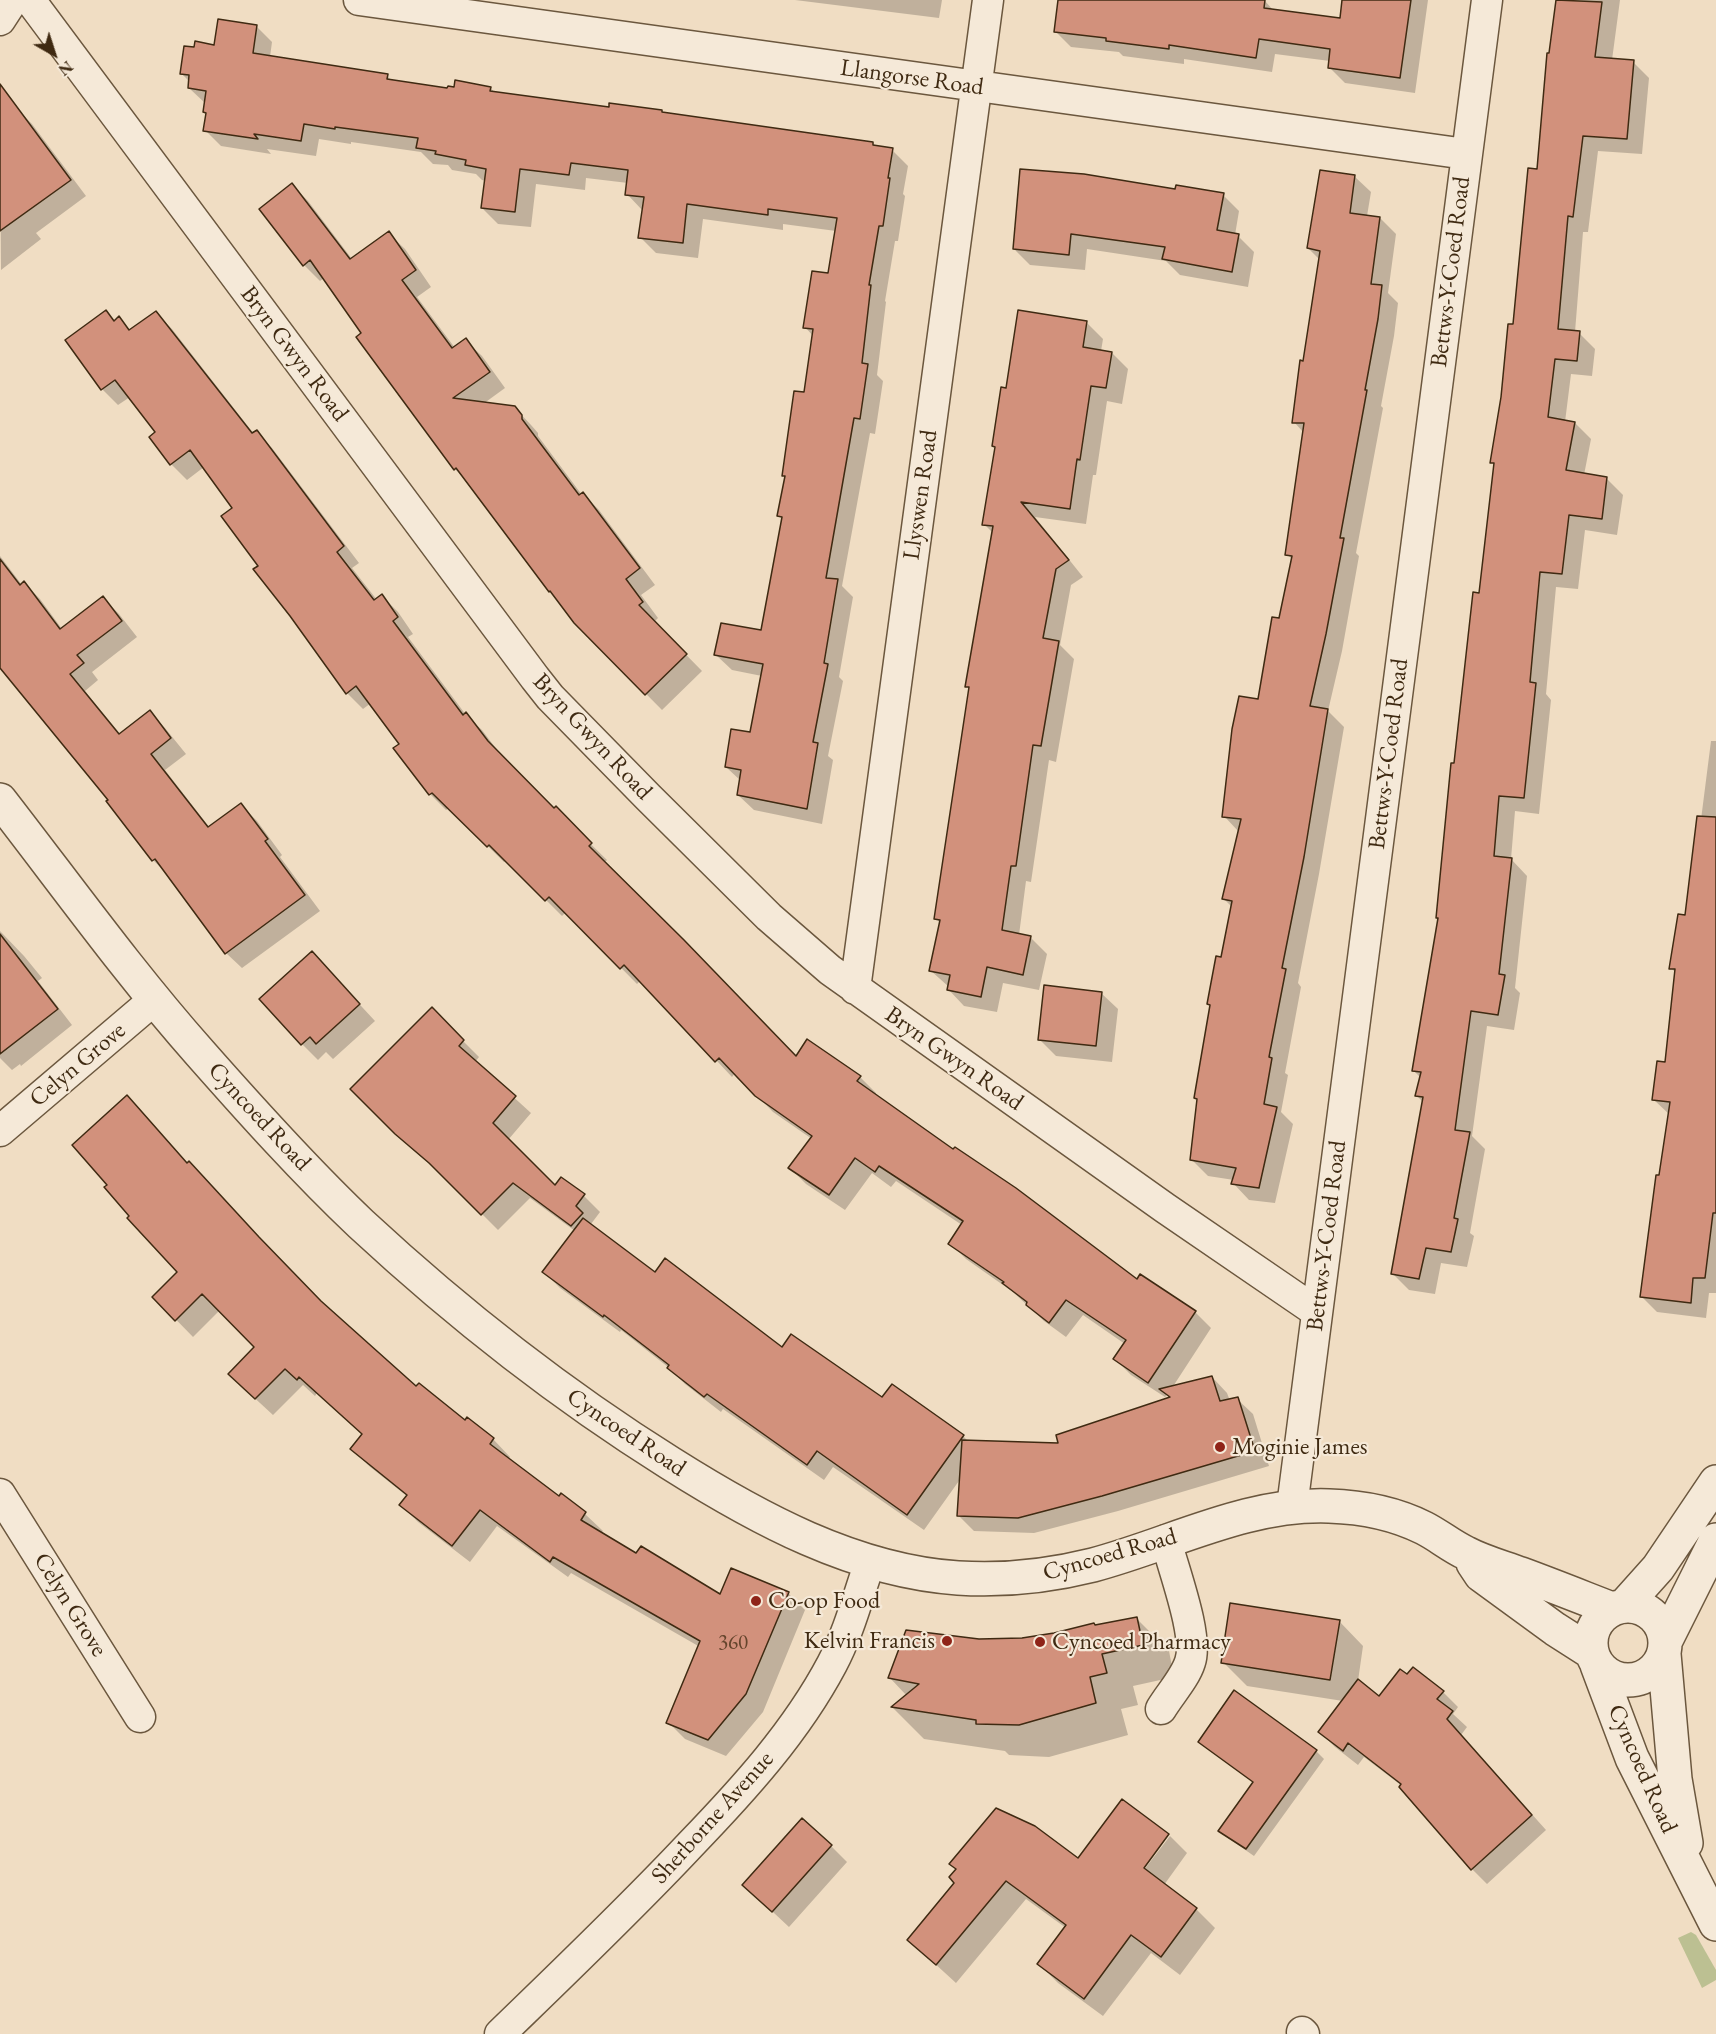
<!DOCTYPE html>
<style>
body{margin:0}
#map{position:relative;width:1716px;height:2034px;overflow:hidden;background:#f0ddc3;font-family:"EB Garamond",serif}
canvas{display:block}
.north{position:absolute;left:24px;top:24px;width:60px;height:60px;-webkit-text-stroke:4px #f5e9d8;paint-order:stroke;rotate:141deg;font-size:16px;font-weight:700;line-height:24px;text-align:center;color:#3f2a12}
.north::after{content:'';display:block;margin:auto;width:21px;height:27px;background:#3f2a12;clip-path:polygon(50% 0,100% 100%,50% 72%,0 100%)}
</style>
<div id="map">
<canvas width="1716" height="2034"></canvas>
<div class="north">N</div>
</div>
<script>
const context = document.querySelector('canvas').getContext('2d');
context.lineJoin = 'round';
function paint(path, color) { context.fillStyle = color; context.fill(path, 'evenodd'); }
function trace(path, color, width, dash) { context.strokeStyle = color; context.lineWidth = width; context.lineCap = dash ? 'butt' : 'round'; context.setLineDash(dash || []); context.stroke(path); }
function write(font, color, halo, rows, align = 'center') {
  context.font = font + ' "EB Garamond",serif'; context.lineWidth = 4.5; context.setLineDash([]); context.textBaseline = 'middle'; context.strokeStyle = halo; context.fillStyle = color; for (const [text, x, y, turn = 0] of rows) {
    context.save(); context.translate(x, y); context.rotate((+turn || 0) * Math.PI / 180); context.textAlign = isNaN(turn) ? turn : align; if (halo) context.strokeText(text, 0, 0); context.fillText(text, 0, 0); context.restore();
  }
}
paint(new Path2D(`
 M1691,1932L1696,1935L1716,1970V1980L1702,1988L1678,1938Z`), '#bcc092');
paint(new Path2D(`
 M795,0H942L939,18Z
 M1059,0H1255L1265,1L1273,10L1341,20L1344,0H1428L1415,93L1345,83L1329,67L1330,61L1275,54L1272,72L1184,59V64L1123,56L1119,52L1071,47L1055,31Z
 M1557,0H1620L1612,60L1633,62L1649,78L1642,154L1598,151L1588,232H1583L1575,332L1579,333L1595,349L1592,376L1571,374L1565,422L1575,423L1591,439L1584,475L1606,478L1623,495L1617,535L1585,530L1578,589L1556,587L1546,694L1551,700L1539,814L1515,811L1511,859L1527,876L1515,988L1520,993L1514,1030L1487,1026L1472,1136L1485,1149L1470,1233L1474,1236L1467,1267L1441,1263L1435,1294L1409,1290L1393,1274L1423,1102L1417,1096L1421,1078L1414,1071L1439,919L1456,765L1480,594L1495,465L1492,462L1515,326L1538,171Z
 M256,26L272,42L270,57L387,76L392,81L449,89L490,88L496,93L610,109L662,111L665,114L873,143L877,147L892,150L908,166L903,194L905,196L898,241H895L885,301L886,302L877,375L883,381L875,434L870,433L842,586L853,597L839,677L843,681L828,756L833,760L822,824L754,810L738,795L741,781L726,767L751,734L762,676L732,670L716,655L763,631L783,520L779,515L786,478L784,475L805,394L814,337L805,327L830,275L836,231L783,224V230L703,219L698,258L656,253L640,237L643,211L627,194L628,183L586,178L585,190L536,184L531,227L498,224L482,208L486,181L482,180L476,174L452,170L448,165L433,164L421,152L351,142V144L319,139L316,156L267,149L271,154L221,146L205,130L207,115L204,112L206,104L189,88L190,82L181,73L216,46Z
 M16,108L32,124L86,196L36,233L41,239L1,270L0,120Z
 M1354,176L1371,192L1367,216L1380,218L1396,234L1388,293L1398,303L1394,336L1381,406L1383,408L1356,553L1359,556L1342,651L1328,711L1344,727L1319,874L1298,983L1301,987L1285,1073L1288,1075L1281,1112L1293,1124L1275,1203L1249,1200L1233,1183L1234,1180L1208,1176L1192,1160L1198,1100L1196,1098L1233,908L1223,898L1239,832L1224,816L1259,700L1281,620L1293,560L1287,554L1304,433L1294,422L1320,260L1308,248Z
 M292,185L308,201L352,259L388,233L405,249L431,287L417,297L455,348L465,340L482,356L505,388L483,404L515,408L531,425L538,433V436L582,495L583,494L599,510L655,585L641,595L658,618L654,622L702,671L662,710L575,622L471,485L455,469L324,278L320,281L304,265Z
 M1176,191L1223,195L1239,211L1235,235L1238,236L1254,252L1248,287L1180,275L1166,261L1087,249L1085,270L1030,265L1014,249Z
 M106,312L115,321L119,318L131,331L156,313L172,329L254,434L256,432L272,448L359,563L352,568L377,600L382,596L398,612L413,634L408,637L466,715L482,730L504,759L607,860L604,863L796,1058L860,1077L876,1093L875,1095L1138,1281L1195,1312L1211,1328L1172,1388L1212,1377L1227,1393L1230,1401L1237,1399L1253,1414L1269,1466L1118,1511L1034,1533L974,1531L959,1516L961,1478L924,1530L833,1467L824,1480L723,1409L721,1412L685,1384L668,1367L621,1330L620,1332L560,1288L544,1272L575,1231L530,1198L498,1230L446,1178L413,1150L352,1089L432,1010L479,1057L475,1062L531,1113L508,1140L555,1187L562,1179L584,1196L600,1212L591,1224L598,1230L655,1274L782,1349L963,1436L968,1441L1060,1444L1170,1398L1167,1395L1165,1397L1131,1375L1115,1359L1125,1344L1083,1315L1066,1337L1044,1321L1013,1292L966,1259L950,1243L962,1225L896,1181L891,1187L872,1173L845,1210L806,1184L790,1168L812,1139L773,1112L735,1073L732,1077L641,980L637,984L566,912L562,916L506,860L504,862L449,808L446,810L430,794L401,744L371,703L363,709L347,693L291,615L260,566L234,508L204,467L187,480L171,464L157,433L130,397L118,405L102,389Z
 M1087,323L1103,339L1101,351L1112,353L1128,369L1122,404L1107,401L1096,475H1093L1086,524L1035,517L1083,577L1071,585L1060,645L1074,659L1056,762L1049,760L1031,882L1026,881L1019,935L1031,938L1047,954L1039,990L1003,983L997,1012L964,1006L948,989L949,987L930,970L940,923L936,918L970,690L967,686L993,533L984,524L996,448L993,446L1007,389Z
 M0,556L22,585L24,583L40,599L62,629L103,598L119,614L137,637L92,672L98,680L85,691L121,735L150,712L165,728L186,754L165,770L210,828L241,805L257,821L282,855L280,857L320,911L242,968L226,953L169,876L153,860L108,802L110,800L0,666Z
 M1711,741H1716V1293H1709L1706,1318L1657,1312L1641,1296L1670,1115L1653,1099L1666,1064L1676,973L1671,968L1686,917L1697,851Z
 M0,931L24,956L42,978L38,981L72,1025L21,1066L20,1064L12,1070L0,1058Z
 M312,953L375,1021L333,1059L326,1052L318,1060L302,1044Z
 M1101,993L1118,1009L1112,1062L1056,1056L1040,1040Z
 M144,1114L188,1164L324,1306L416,1388L466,1422L468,1420L493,1439L510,1457L508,1459L560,1498L562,1495L585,1514L603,1531L601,1533L637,1555L721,1596L788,1593L805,1610L763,1712L726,1756L685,1739L668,1722L700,1647L571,1573L568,1577L497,1526L470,1562L418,1522L401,1505L408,1497L369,1466L352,1449L363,1435L317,1393L315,1396L303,1385L273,1415L247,1391L257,1347L220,1310L193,1337L154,1297L179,1272Z
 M1137,1619L1169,1651L1174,1677L1133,1686L1138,1705L1121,1709L1128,1735L1049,1757L1009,1755L1005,1751L924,1739L893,1708L907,1696L890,1678L979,1641L1022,1639Z
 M1339,1621L1363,1646L1358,1681L1380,1698L1408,1676L1443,1692L1458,1707L1453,1714L1467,1727L1461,1735L1546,1830L1487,1884L1472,1869L1402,1786L1364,1757L1358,1765L1335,1747L1320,1732L1343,1701L1247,1686L1223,1662Z
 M1235,1693L1316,1751L1324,1759L1254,1856L1228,1838L1220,1831L1254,1783L1200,1742Z
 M1122,1801L1169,1835H1166L1138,1873L1140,1875L1170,1836L1187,1853L1164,1885L1196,1909L1215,1928L1180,1975L1151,1953L1103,2016L1058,1983L1039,1964L1066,1928L1026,1899L956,1983L909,1940L956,1883L1078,1860Z
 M831,1846L847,1862L789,1927L744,1885Z`), '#0003');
const building = new Path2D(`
 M1058,0H1265L1264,8L1340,18L1342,0H1411L1400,78L1328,68L1330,49L1259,39L1256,58L1169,45V49L1106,41V38L1054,32Z
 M1556,0L1602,2L1595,57L1634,60L1627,139L1583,136L1573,217L1568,216L1558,329L1580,331L1577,361L1555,359L1548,417L1575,422L1566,470L1607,477L1602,519L1569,515L1562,574L1540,572L1530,682L1536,683L1524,798L1499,796L1494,856L1512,858L1499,974L1505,975L1498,1015L1471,1011L1455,1130L1470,1132L1454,1218L1458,1219L1451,1252L1426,1248L1419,1279L1391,1274L1423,1097L1415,1096L1421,1072L1412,1071L1438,918H1436L1451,763H1454L1473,592L1479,593L1494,463H1490L1501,397L1508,324H1513L1528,168L1537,169L1547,53H1549Z
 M218,19L257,25L253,53L388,74L387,79L447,88L448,86L454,87L455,80L491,87L490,91L609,107V103L662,110V112L873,142V145L893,148L888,178H890L883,226H879L869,285H871L862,363L868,364L860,419L854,418L826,578L838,579L824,663L828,664L813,742L818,743L807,809L737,795L741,770L725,767L731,729L750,732L763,664L714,655L721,623L761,630L782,517L777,516L785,476H782L794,391L804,392L813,329L803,328L812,271L828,273L837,218L768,209V215L687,204L683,243L638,238L644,197L625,195L628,170L571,163L569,175L520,169L515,212L481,208L486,169L465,165L466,160L435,154L436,151L416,148L418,138L335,127V129L304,124L301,141L254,134L258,139L203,131L206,113L203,112L206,91L188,88L189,75L180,74L184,46L194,47L195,41L214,45Z
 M0,84L71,180L0,231Z
 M1020,169L1084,174L1175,189L1176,185L1224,193L1217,230L1239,234L1232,272L1162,259L1165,247L1071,234L1069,255L1013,249Z
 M1320,170L1355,175L1350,213L1380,217L1371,284L1382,285L1378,319L1365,390H1367L1340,538H1344L1326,634L1310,706L1328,709L1304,857L1282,968L1286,969L1269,1057L1272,1058L1264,1104L1277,1107L1259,1188L1231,1184L1236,1168L1190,1160L1197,1099L1194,1098L1210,1005L1207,1004L1216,956L1221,957L1232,901L1222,899L1241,819L1222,817L1232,729L1239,696L1258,699L1272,617L1279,618L1292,556L1285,555L1304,423H1292L1300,360L1303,361L1320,251L1307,248Z
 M292,183L350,259L389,231L416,270L402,280L452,348L466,338L490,372L453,398L515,406L522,415V419L579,495L583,492L640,568L626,579L643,602L639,605L687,654L645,695L574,623L550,591L549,592L456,468L454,470L356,337L361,333L310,260L303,266L259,209Z
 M106,310L114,321L119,316L129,330L156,311L252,433L257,430L344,546L337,552L374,600L382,594L398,617L393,621L463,715L466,712L488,741L554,808L556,806L592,843L589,846L684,940L796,1056L807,1039L861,1076L857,1081L953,1149L955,1147L1016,1188L1137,1279L1140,1274L1196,1311L1148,1383L1113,1359L1126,1340L1066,1300L1049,1323L1026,1305L1027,1302L1002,1283L1004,1282L948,1244L963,1221L879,1166L875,1172L855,1158L829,1195L788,1168L812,1136L755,1096L719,1058L715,1062L624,965L620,969L549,897L545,901L489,845L487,847L432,793L429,795L393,748L399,744L356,686L346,694L290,616L253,569L258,566L221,516L232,508L190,450L170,465L149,437L155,432L115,380L101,390L65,340Z
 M1018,310L1087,321L1083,347L1112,352L1106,388L1091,386L1080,460L1077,459L1070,509L1021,502L1069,560L1056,569L1043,638L1059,641L1041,746L1033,745L1016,866H1011L1002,930L1031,936L1023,975L987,967L981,997L947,990L950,975L929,971L940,920L934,919L969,687H965L993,526L982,525L995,447L992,446L1001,387L1006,388Z
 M0,559L20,585L24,581L60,629L103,596L122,621L77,655L84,663L70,674L119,734L150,710L171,738L151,754L208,827L241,803L268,839L265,841L305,895L225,954L155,859L152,861L106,801L108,800L0,668Z
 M1697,816L1716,817V1213H1713L1705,1278H1693L1691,1303L1640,1297L1656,1175H1659L1670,1102L1652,1100L1657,1061L1665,1062L1675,969H1669L1678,914L1685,915Z
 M0,934L58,1009L0,1054Z
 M312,951L360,1004L316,1044L310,1037L301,1045L259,999Z
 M1044,985L1102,992L1096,1046L1038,1040Z
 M432,1007L464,1040L459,1046L516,1096L493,1123L555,1185L561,1177L585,1194L576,1206L583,1213L571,1226L513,1183L481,1215L429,1163L395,1134L350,1089Z
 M127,1095L187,1163L189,1161L259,1237L321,1301L416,1386L419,1383L465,1420L467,1417L494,1438L490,1444L559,1496L561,1493L586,1512L581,1520L636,1553L641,1546L720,1594L731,1568L789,1592L746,1694L708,1740L666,1723L700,1641L553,1557L550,1562L480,1510L452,1546L399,1505L407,1495L350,1449L362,1434L299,1377L297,1380L285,1369L255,1399L228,1374L254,1347L202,1294L175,1321L152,1297L177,1272L127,1218L129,1216L104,1187L107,1185L72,1145Z
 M583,1218L655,1272L665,1258L782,1347L791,1334L882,1397L892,1384L964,1435L907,1515L817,1451L807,1465L707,1394L704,1397L667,1368L669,1365L604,1315L603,1317L542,1272Z
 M1212,1376L1220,1401L1238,1397L1255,1451L1102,1496L1018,1518L957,1516L962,1440L1058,1443L1056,1435L1170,1397L1159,1389Z
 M1230,1603L1340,1620L1330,1680L1221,1663Z
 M1137,1617L1143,1645L1102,1654L1107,1673L1090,1677L1096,1703L1019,1725L976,1724V1720L891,1707L919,1684L888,1678L906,1630L979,1639L1022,1638L1054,1633L1094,1623L1095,1625Z
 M1413,1667L1444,1691L1437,1699L1453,1711L1447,1719L1532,1815L1471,1870L1399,1787L1401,1784L1348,1743L1343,1751L1318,1732L1358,1679L1379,1696L1400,1669L1407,1674Z
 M1234,1690L1317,1750L1246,1849L1218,1831L1253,1782L1198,1742Z
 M1122,1799L1169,1834L1144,1868L1197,1908L1161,1957L1131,1935L1084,1999L1037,1964L1066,1925L1006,1881L936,1965L907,1940L954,1883L949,1877L956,1869L949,1864L996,1808L1035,1826L1078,1858Z
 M802,1818L832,1845L772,1912L742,1885Z`);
paint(building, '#d2917c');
trace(building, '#3f2a12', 1.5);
const minor = new Path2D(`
 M30,0L535,678L550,697L648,797L769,917L830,970L1165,1208L1317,1312
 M359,0L1466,154
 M0,20L13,0
 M855,989L988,0
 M0,1131L155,999
 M0,1494L140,1717
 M1292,1507L1487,0
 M1161,1709C1170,1694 1185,1678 1190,1662C1199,1636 1173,1569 1166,1540
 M1302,2032L1304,2034
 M500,2034C564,1972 629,1910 690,1845C743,1790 796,1732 832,1664C849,1632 858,1596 870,1562`);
const tertiary = new Path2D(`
 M0,800C66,885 129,973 200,1053C252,1112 305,1171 361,1224C457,1313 560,1394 670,1463C757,1518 854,1571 958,1578C1004,1581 1049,1576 1093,1565C1172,1544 1246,1503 1329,1506C1362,1507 1394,1513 1424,1528C1438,1535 1451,1546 1466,1553C1483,1562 1502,1567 1521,1574C1551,1585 1581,1597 1612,1609
 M1473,1563L1481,1575L1555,1629L1591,1652
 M1624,1606L1658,1568L1716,1482
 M1591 1643a37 37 0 1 1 74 0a37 37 0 1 1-74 0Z
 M1665,1642L1716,1540
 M1664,1654L1675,1779L1686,1843
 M1597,1665L1632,1758L1716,1924`);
trace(minor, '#6b573e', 33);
trace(tertiary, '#6b573e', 36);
trace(minor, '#f5e9d8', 30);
trace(tertiary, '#f5e9d8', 33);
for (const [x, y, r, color] of [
 [1220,1447,6,"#8f2418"],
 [756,1601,6,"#8f2418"],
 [947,1641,6,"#8f2418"],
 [1040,1642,6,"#8f2418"]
]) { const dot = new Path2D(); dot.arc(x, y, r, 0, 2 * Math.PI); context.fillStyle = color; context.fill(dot); trace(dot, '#f5e9d8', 2); }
write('21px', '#64442c', null, [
 ["360",733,1643]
]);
write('24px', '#3f2a12', '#f5e9d8', [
 ["Llangorse Road",912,78,8],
 ["Bettws-Y-Coed Road",1451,272,-83],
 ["Bryn Gwyn Road",294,354,53],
 ["Llyswen Road",921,495,-82],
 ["Bryn Gwyn Road",592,737,47],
 ["Bettws-Y-Coed Road",1389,754,-83],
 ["Bryn Gwyn Road",954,1059,35],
 ["Celyn Grove",78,1065,-40],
 ["Cyncoed Road",259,1117,47],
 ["Bettws-Y-Coed Road",1327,1236,-83],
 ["Cyncoed Road",626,1433,34],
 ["Cyncoed Road",1110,1555,-16],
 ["Celyn Grove",70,1605,58],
 ["Cyncoed Road",1642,1769,66],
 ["Sherborne Avenue",713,1818,-48]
]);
write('24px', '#3f2a12', '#f5e9d8', [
 ["Moginie James",1232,1447],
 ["Co-op Food",768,1601],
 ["Kelvin Francis",935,1641,"right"],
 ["Cyncoed Pharmacy",1052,1642]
], 'left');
</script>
